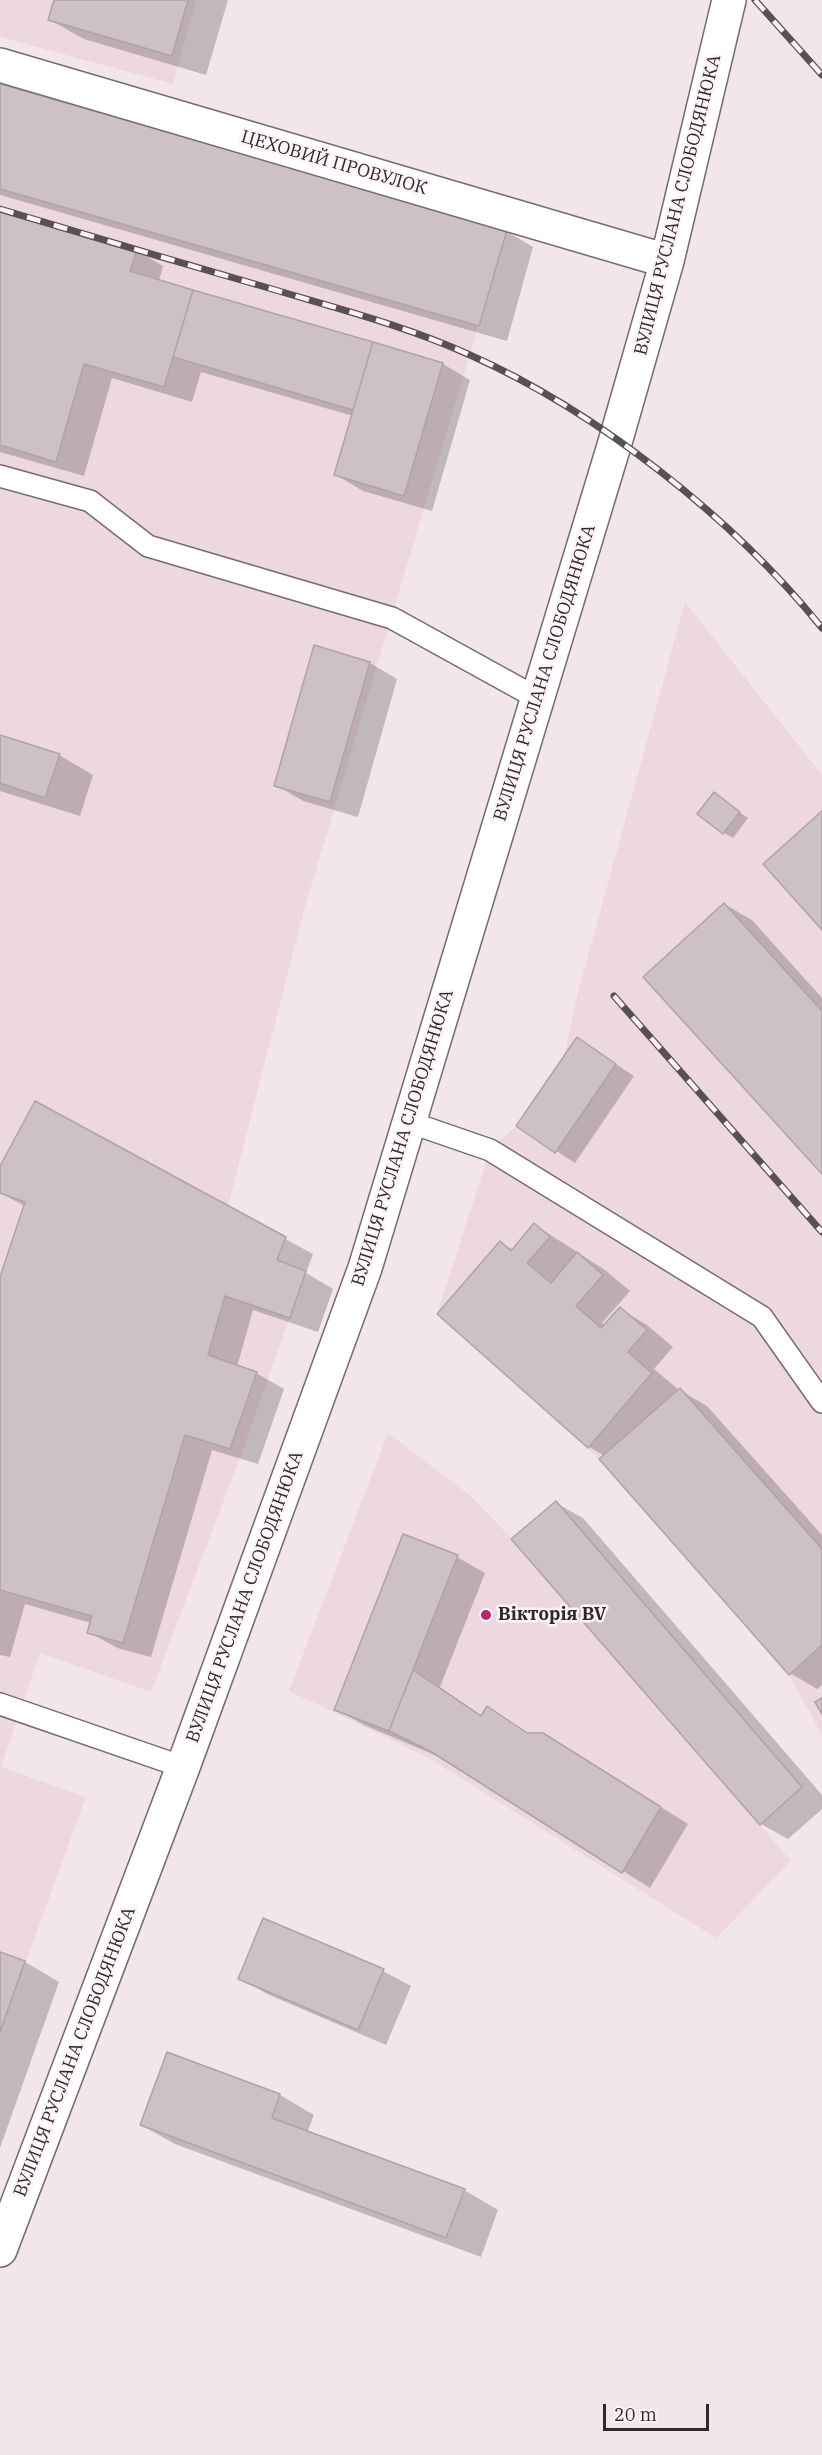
<!DOCTYPE html>
<meta charset="utf-8">
<style>
body{margin:0}
#map{position:relative;width:822px;height:2455px;overflow:hidden;background:#f2e6ea;font-family:"IBM Plex Serif",serif}
canvas{display:block}
.scale{position:absolute;left:603px;top:2404px;width:106px;height:27px;box-sizing:border-box;border:3px solid #2e2a2b;border-top:0;padding-left:8px;font-size:18px;line-height:21px;white-space:nowrap;color:#2e2a2b;-webkit-text-stroke:4px #fef4f8;paint-order:stroke}
</style>
<div id="map">
<canvas width="822" height="2455"></canvas>
<div class="scale">20 m</div>
</div>
<script>
const context = document.querySelector('canvas').getContext('2d');
context.lineJoin = 'round';
function paint(path, color) { context.fillStyle = color; context.fill(path, 'evenodd'); }
function trace(path, color, width, dash) { context.strokeStyle = color; context.lineWidth = width; context.lineCap = dash ? 'butt' : 'round'; context.setLineDash(dash || []); context.stroke(path); }
function write(font, color, halo, rows, align = 'center') {
  context.font = font + ' "IBM Plex Serif",serif'; context.lineWidth = 5; context.setLineDash([]); context.textBaseline = 'middle'; context.strokeStyle = halo; context.fillStyle = color; for (const [text, x, y, turn = 0] of rows) {
    context.save(); context.translate(x, y); context.rotate((+turn || 0) * Math.PI / 180); context.textAlign = isNaN(turn) ? turn : align; if (halo) context.strokeText(text, 0, 0); context.fillText(text, 0, 0); context.restore();
  }
}
paint(new Path2D(`
 M0,0H196L173,84L0,37Z
 M0,84L507,230L304,910L228,1206L286,1237L278,1260L306,1271L241,1455L151,1692L40,1653L1,1767L86,1797L0,2032Z
 M685,602L822,775V1735L789,1675L599,1459L437,1314L490,1150L516,1126L564,1056L576,1000Z
 M388,1433L471,1496L511,1538L556,1501L802,1787L760,1825L791,1861L716,1938L427,1757L289,1691Z`), '#edd8df');
paint(new Path2D(`
 M55,0H228L206,75L84,39L50,20Z
 M0,86L506,231L533,247L507,341L0,195Z
 M0,210L136,250L163,266L159,281L443,364L470,380L432,511L363,491L336,475L353,416L201,372L192,402L112,378L84,476L0,452Z
 M315,647L370,663L397,679L358,817L303,801L276,785Z
 M0,737L59,755L93,775L80,816L0,791Z
 M714,794L748,818L733,838L724,833Z
 M724,904L752,920L822,998V1172Z
 M578,1039L634,1076L575,1163L518,1126Z
 M35,1103L313,1254L306,1273L333,1289L318,1332L253,1310L237,1367L256,1373L284,1389L258,1464L212,1450L151,1657L117,1648L89,1632L91,1623L25,1604L10,1657L0,1655V1282L25,1206L0,1193V1169Z
 M535,1225L605,1270L630,1291L602,1323L606,1326L620,1309L647,1325L673,1347L654,1369L679,1390L707,1406L822,1535V1685L817,1689L790,1673L605,1456L589,1447L500,1243L514,1250Z
 M556,1503L583,1518L822,1795V1809L788,1839L761,1824Z
 M404,1536L457,1557L485,1573L440,1687L482,1716L487,1708L531,1735L571,1751L688,1824L650,1888L451,1762L364,1725L336,1709Z
 M264,1920L383,1971L411,1986L386,2045L267,1994L240,1978Z
 M0,1953L25,1962L59,1982L0,2148Z
 M168,2054L280,2095L314,2115L307,2133L464,2190L498,2210L481,2257L175,2144L141,2125Z`), '#0003');
const building = new Path2D(`
 M54,0H188L172,56L48,20Z
 M0,84L507,230L479,326L0,189Z
 M0,209L137,249L130,271L193,290L164,387L84,364L56,462L0,445Z
 M193,290L373,342L353,410L173,357Z
 M373,342L443,363L404,496L334,475Z
 M314,645L370,662L330,802L274,786Z
 M0,735L60,754L45,798L0,783Z
 M714,792L740,812L723,834L697,814Z
 M822,811V930L763,864Z
 M724,903L822,1011V1174L643,977Z
 M577,1037L616,1064L555,1153L516,1126Z
 M35,1101L286,1237L277,1260L306,1271L290,1318L225,1296L208,1355L257,1372L230,1449L185,1435L123,1643L87,1633L92,1616L0,1590V1277L25,1202L0,1193V1166Z
 M534,1223L550,1237L527,1263L551,1283L577,1252L603,1275L576,1306L601,1328L620,1307L647,1330L628,1352L652,1373L588,1448L437,1314L500,1241L511,1251Z
 M680,1388L822,1549V1645L789,1675L599,1459Z
 M556,1501L802,1787L760,1825L511,1539Z
 M403,1534L458,1555L389,1731L334,1710Z
 M413,1670L481,1716L487,1706L527,1733H543L661,1807L622,1873L430,1751L389,1731Z
 M822,1698V1714L815,1702Z
 M263,1918L384,1969L358,2030L238,1979Z
 M0,1952L25,1961L0,2032Z
 M167,2052L280,2094L272,2118L465,2189L446,2238L140,2125Z`);
paint(building, '#cdc1c5');
trace(building, '#aea3a6', 1.5);
const service = new Path2D(`
 M0,476L90,501L148,546L392,618L537,698
 M409,1122L490,1150L762,1317L822,1402
 M0,1704L183,1767`);
const minor = new Path2D(`
 M0,65L667,261
 M0,2250L183,1767L365,1268L616,439L667,261L729,0`);
trace(service, '#766c6f', 24);
trace(minor, '#766c6f', 36);
trace(service, '#fff', 21);
trace(minor, '#fff', 33);
const rail = new Path2D(`
 M755,0L822,75
 M0,209C91,236 181,263 272,289C339,309 406,326 470,355C598,412 734,519 822,628
 M614,996L822,1232`);
trace(rail, '#575153', 7);
trace(rail, '#fef4f8', 4.5, [14]);
for (const [x, y, r, color] of [
 [486,1615,6,"#b12b6f"]
]) { const dot = new Path2D(); dot.arc(x, y, r, 0, 2 * Math.PI); context.fillStyle = color; context.fill(dot); trace(dot, '#fef4f8', 2); }
write('18px', '#2e2a2b', '#fef4f8', [
 ["ЦЕХОВИЙ ПРОВУЛОК",334,163,16],
 ["ВУЛИЦЯ РУСЛАНА СЛОБОДЯНЮКА",678,205,-76],
 ["ВУЛИЦЯ РУСЛАНА СЛОБОДЯНЮКА",545,673,-73],
 ["ВУЛИЦЯ РУСЛАНА СЛОБОДЯНЮКА",403,1138,-73],
 ["ВУЛИЦЯ РУСЛАНА СЛОБОДЯНЮКА",245,1597,-70],
 ["ВУЛИЦЯ РУСЛАНА СЛОБОДЯНЮКА",75,2052,-69]
]);
write('bold 18px', '#2e2a2b', '#fef4f8', [
 ["Вікторія BV",498,1615]
], 'left');
</script>
